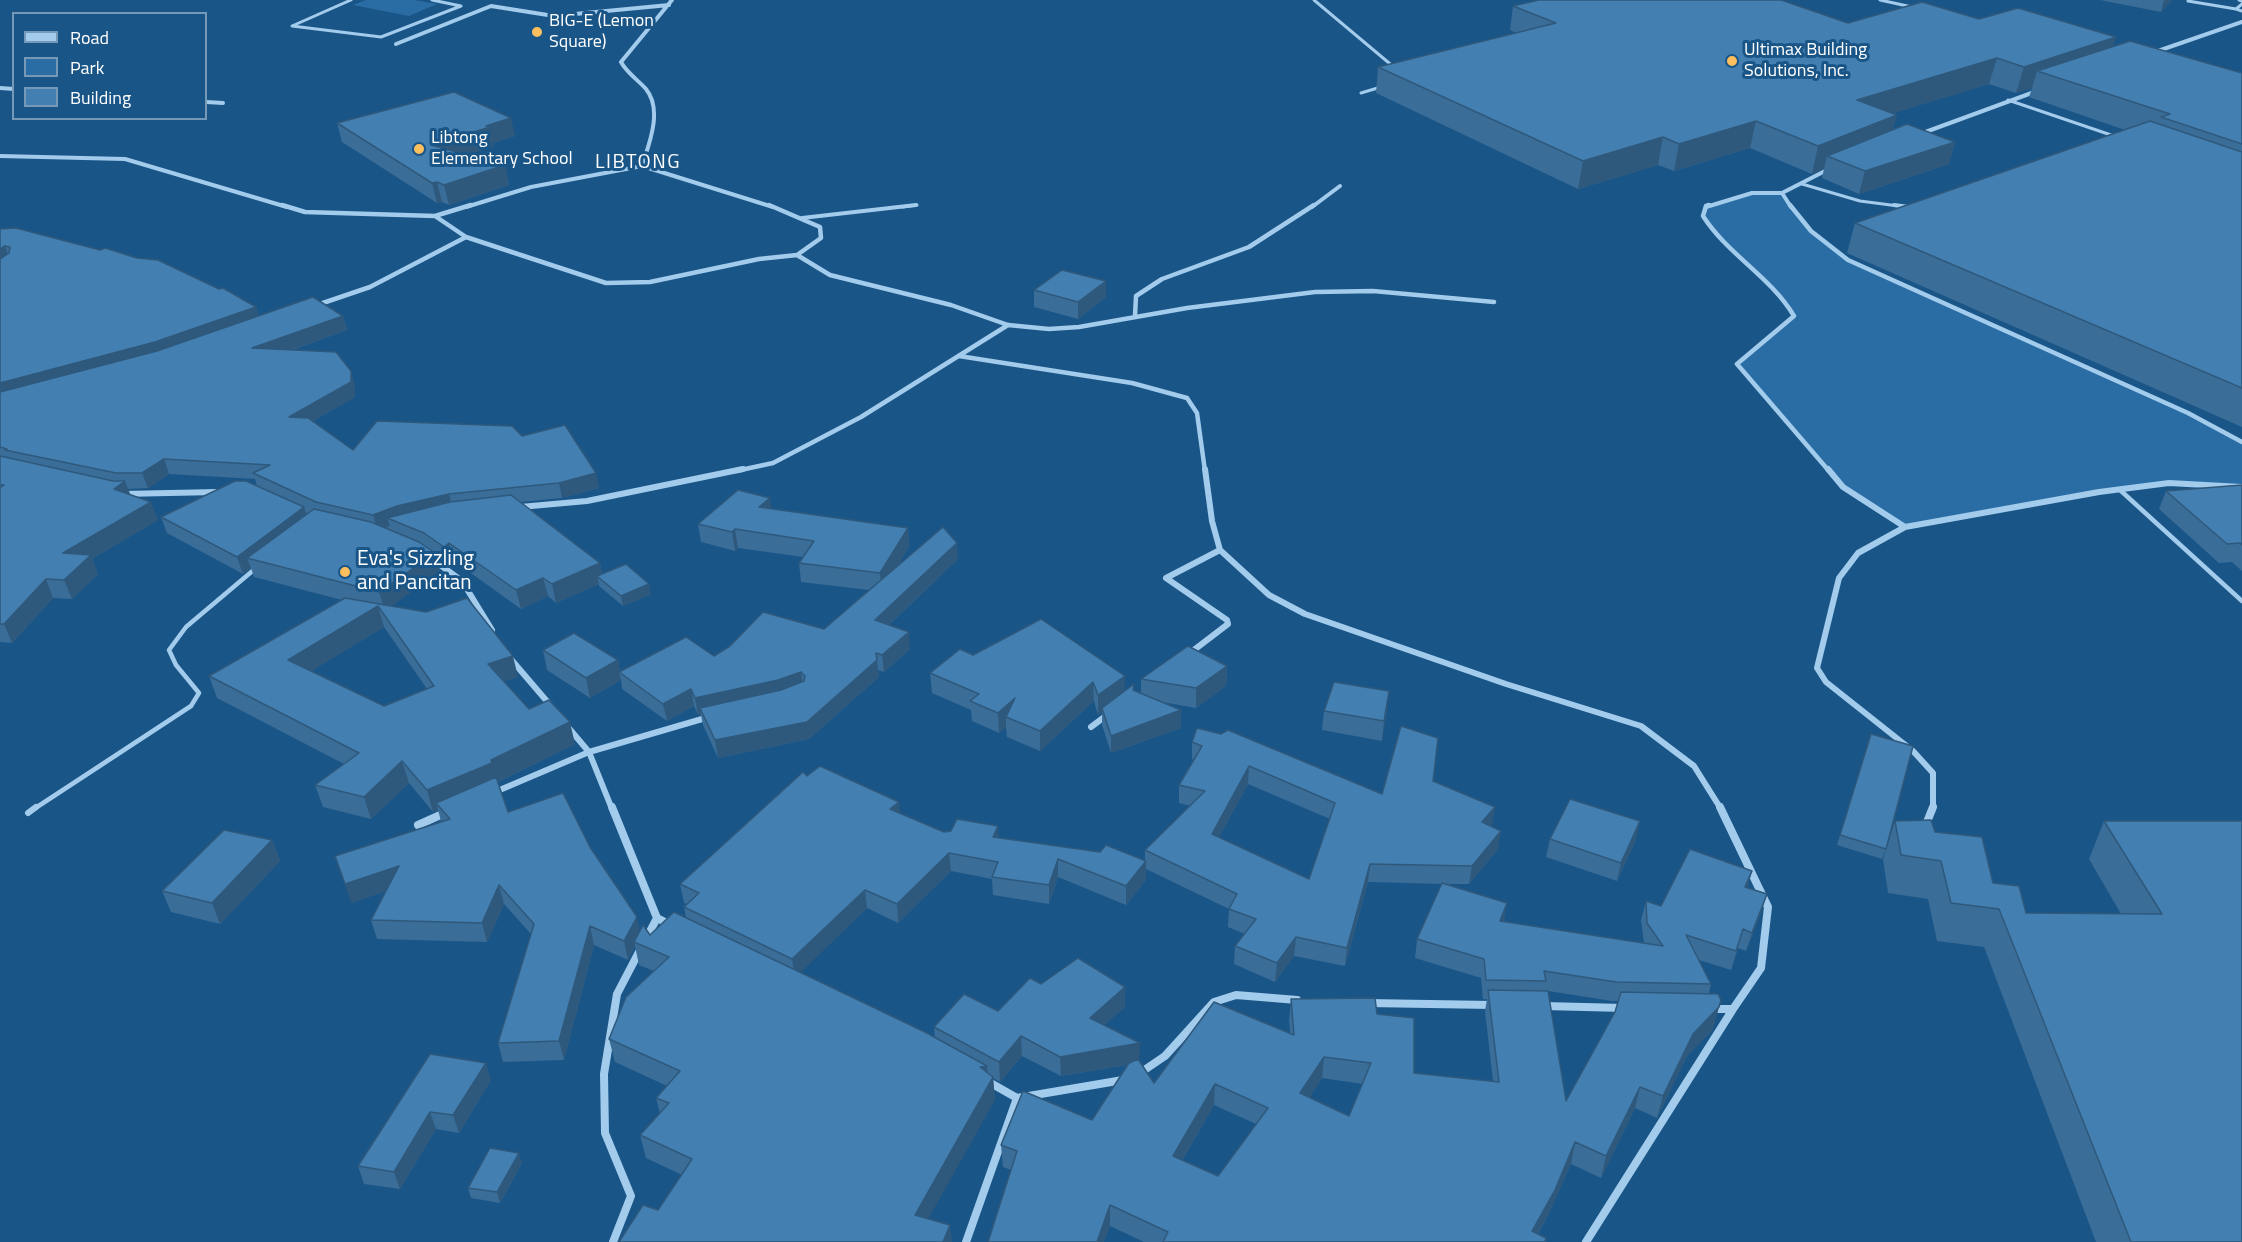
<!DOCTYPE html>
<style>
body{margin:0}
#map{position:relative;width:2242px;height:1242px;overflow:hidden;background:#1a5587;font-family:"Titillium Web",sans-serif}
canvas{display:block}
.legend{position:absolute;left:12px;top:12px;width:195px;height:108px;box-sizing:border-box;background:#1a5587;border:2px solid #7699b7;margin:0;padding:8px 10px;list-style:none;font-size:18px;color:#fff}
.legend li{display:flex;align-items:center;gap:12px;height:30px}
.legend b{width:30px;border:2px solid #7699b7}
</style>
<div id="map">
<canvas width="2242" height="1242"></canvas>
<ul class="legend">
<li><b style="height:8px;background:#a2cbec"></b>Road</li>
<li><b style="height:16px;background:#2a6da5"></b>Park</li>
<li><b style="height:16px;background:#437fb1"></b>Building</li>
</ul>
</div>
<script>
const context = document.querySelector('canvas').getContext('2d');
context.lineJoin = 'round';
function paint(path, color) { context.fillStyle = color; context.fill(path, 'evenodd'); }
function trace(path, color, width, dash) { context.strokeStyle = color; context.lineWidth = width; context.lineCap = dash ? 'butt' : 'round'; context.setLineDash(dash || []); context.stroke(path); }
function write(font, color, halo, rows, align = 'center') {
  context.font = font + ' "Titillium Web",sans-serif'; context.lineWidth = 6; context.setLineDash([]); context.textBaseline = 'middle'; context.strokeStyle = halo; context.fillStyle = color; for (const [text, x, y, turn = 0] of rows) {
    context.save(); context.translate(x, y); context.rotate((+turn || 0) * Math.PI / 180); context.textAlign = isNaN(turn) ? turn : align; if (halo) context.strokeText(text, 0, 0); context.fillText(text, 0, 0); context.restore();
  }
}
paint(new Path2D(`
 M366,0H414L437,4L409,16L353,5Z
 M1752,193H1782C1800,223 1819,241 1848,260L2188,413L2242,442V487L2169,483L1905,527L1843,487L1737,364L1794,316L1788,304L1716,236L1703,216L1706,206Z`), '#2a6da5');
trace(new Path2D(`
 M351,0L292,26L381,37L461,6L432,0
 M1314,0L1395,68
 M1880,0L1912,7
 M2239,0L2242,1
 M2188,1L2236,9
 M2242,4L2236,9L2242,11
 M1361,93L1381,87
 M2008,100L2114,136
 M1802,184L1860,201L1906,207
 M902,207L917,205`), '#a2cbec', 3);
trace(new Path2D(`
 M1894,205L1909,207
 M802,218L916,205`), '#a2cbec', 4);
trace(new Path2D(`
 M2120,490L2242,601
 M34,809L191,706L199,693L176,665L169,650L186,627L256,568`), '#a2cbec', 4.5);
trace(new Path2D(`
 M28,813L36,807`), '#a2cbec', 6);
trace(new Path2D(`
 M396,44L491,6L554,16L669,5
 M2155,52L2242,22
 M0,88L14,89
 M206,102L223,103
 M1920,134L2037,91
 M0,156L125,159L287,207
 M642,166L773,207
 M642,166C649,144 663,110 646,89C638,80 627,73 621,62L672,0
 M1782,193L1791,207
 M466,207L531,187L642,166
 M1312,207L1340,186
 M1706,207L1752,193H1782L1829,169`), '#a2cbec', 4);
trace(new Path2D(`
 M282,205L305,212L435,216L466,237L606,283L650,282L759,259L797,255L821,238L820,227L769,205
 M1709,205L1706,206L1703,216C1728,255 1770,276 1794,316L1737,364L1829,471
 M1790,205L1811,231L1848,260L2188,413L2242,442
 M435,216L471,205
 M797,255L830,275L951,305L1008,325L1049,329L1079,327L1187,308L1315,292L1373,291L1494,302
 M317,305L370,287L466,237
 M1135,316L1136,296L1162,279L1249,247L1314,205
 M959,356L1132,383L1187,398L1197,413L1205,471
 M736,471L773,463L861,417L1008,325`), '#a2cbec', 4.5);
trace(new Path2D(`
 M1205,469L1212,521L1220,550L1269,595L1305,614L1506,684L1641,726L1694,766L1721,809
 M1828,469L1843,487L1905,527
 M122,494L217,492
 M520,507L587,501L743,469
 M432,559L462,581L492,630
 M1190,653L1228,624L1227,620L1166,578L1220,550
 M509,657L551,706
 M567,726L589,752L612,809
 M1091,727L1107,715
 M495,792L589,752L709,717
 M1933,809V773L1913,751L1826,682L1817,668L1839,578L1858,553L1905,527L2099,492L2169,483L2242,487`), '#a2cbec', 6);
trace(new Path2D(`
 M612,807L657,918L671,925
 M418,825L447,812
 M1925,827L1933,807
 M646,939L657,918
 M1367,1003L1492,1005
 M1544,1006L1624,1008
 M1712,1009H1733L1761,968L1768,907L1720,807
 M1140,1073L1165,1056L1214,1002L1236,995L1297,1000
 M1017,1098L1123,1080
 M613,1242L631,1196L605,1133L604,1074L617,994L640,950
 M966,1242L1017,1098L987,1081
 M1586,1242L1733,1009`), '#a2cbec', 8);
paint(new Path2D(`
 M2100,0H2172L2161,12Z
 M1513,6L1848,23L1979,19L2116,37L2113,46L2242,73V427L1847,253L1855,223L2125,130L2029,97L2032,88L2016,93L1989,84L1893,113V130L1955,142L1949,164L1859,194L1822,178L1824,169L1812,174L1750,148L1674,171L1658,165L1578,189L1376,93L1378,67L1516,33L1510,30Z
 M337,123L515,136L493,143L494,146L466,155L505,165L509,185L449,205L442,202L437,203L342,142Z
 M0,229L256,307L258,316H343L347,330L292,350L355,386V397L313,421L353,450L522,436L599,488L562,498L521,502L600,563L602,574L651,594L623,606L599,586V584L556,603L548,596L521,609L454,561L449,565L435,556L440,571L391,606L518,677L504,681L529,709L575,744L498,782L508,812L590,847L640,932L650,935L686,918L684,907L687,904L684,903L680,884L807,776L900,813L944,832L999,838L1145,860V850L1190,806L1179,803V785L1194,760L1192,759V742L1382,794L1433,781L1495,807L1491,826L1498,849L1469,884H1443L1504,922L1644,943L1641,920L1646,901L1661,906L1748,888L1761,913L1746,951L1738,948L1731,970L1699,960L1711,984L1709,993L1713,1029L1687,1056L1657,1118L1635,1108L1601,1178L1571,1164L1550,1211L1538,1234L1546,1238V1242H1144L1110,1226L1011,1170L1003,1167L1001,1145L1092,1120L1127,1065L1061,1076L1022,1056L1000,1082L993,1078L995,1100L658,1210L682,1175L646,1158L640,1135L660,1113L656,1098L667,1086L615,1062L609,1039L654,971L639,965L635,946L628,960L594,945L564,1060L503,1062L498,1043L531,934L504,904L487,942L377,939L371,920L386,891L351,903L441,821L438,810L433,812L409,783L371,819L323,807L315,785L344,764L217,698L209,676L342,600L254,577L251,568L243,574L167,533L161,517L257,486L255,479L169,474L148,488L128,489L130,495L158,520L92,559L98,574L72,599L53,598L12,643L0,642ZM384,627L427,689L384,706L311,671ZM1248,784L1330,819L1309,879L1219,837ZM1146,869L1229,909L1228,927L1245,934L1235,946L1234,964L1275,982L1294,956L1345,966L1368,882L1442,884L1417,939L1415,958L1481,978L1483,999H1487L1485,1011L1493,1081L1414,1073L1377,1014L1291,999L1289,1020L1290,1033L1154,1083L1140,1061L1104,1025L1125,1007L1041,984L998,1011L934,1027L935,1038L800,972L867,908L898,923L951,871L992,879L993,895L1049,904L1058,877L1126,905L1146,880ZM1548,991L1612,1001H1618L1615,1012L1566,1101ZM1322,1078L1363,1084L1349,1116L1309,1098ZM1214,1105L1256,1124L1218,1176L1182,1161Z
 M1106,281V297L1078,319L1034,307V290Z
 M2242,485V571L2232,562L2219,563L2159,509L2166,491Z
 M771,509L908,528L909,547L898,565L958,559L889,625L910,649L884,672L878,670L879,677L809,739L718,758L703,725L701,715H698L694,706L667,721L622,689L621,680L590,698L547,670L543,650L618,660L620,672L714,656L824,629L869,590L801,582L799,563L803,557L738,548L735,551L701,542L698,524Z
 M1041,619L1124,691L1134,684V690L1141,693V679L1227,666L1226,686L1196,708L1162,702L1181,710V728L1111,753L1102,725V712L1098,715L1094,701L1040,751L1007,737L1006,727L999,733L972,721L971,710L932,693L930,673L973,655Z
 M1389,691L1382,741L1322,730L1324,711Z
 M1871,734L1886,849L1882,859L1837,845Z
 M1895,821L1935,832L2026,913L2121,914L2089,859L2104,821H2242V1242H2096L1984,947L1937,941L1928,899L1888,893L1883,859Z
 M1550,839L1636,840L1617,881L1546,857Z
 M272,840L280,861L220,924L171,912L162,891Z
 M430,1054L491,1080L459,1133L436,1129L400,1189L364,1184L358,1166Z
 M522,1163L500,1203L471,1198L468,1188Z`), '#3a6d98');
paint(new Path2D(`
 M2164,0H2172L2161,12Z
 M2116,37L2108,62L2037,71L2032,88L2016,93L2024,67Z
 M1997,58L1989,84L1851,126L1857,100Z
 M1897,115L1890,142L1827,156L1824,169L1812,174L1818,146Z
 M511,118L515,136L493,143L494,146L435,165L431,145Z
 M1756,121L1750,148L1674,171L1679,144Z
 M1663,137L1658,165L1578,189L1583,161Z
 M1955,142L1949,164L1859,194L1865,171Z
 M505,165L509,185L449,205L444,185Z
 M437,182L442,202L437,203L432,183Z
 M5,246L10,259L0,266V249Z
 M1106,281V297L1078,319V302Z
 M256,307L260,321L0,399V383Z
 M343,316L347,330L257,362L252,348Z
 M351,371L355,386V397L294,432L289,417Z
 M164,459L169,474L148,488L142,473Z
 M596,473L599,488L562,498L559,483Z
 M125,481L132,499L114,489Z
 M449,494L453,509L387,518L390,526L378,531L373,515L397,506Z
 M770,498L772,516L759,507Z
 M151,502L158,520L92,559L98,574L72,599L64,580L63,553Z
 M304,507L310,524L247,558L251,568L243,574L237,557Z
 M908,528L909,547L882,592L880,573Z
 M735,529L738,548L735,551L732,532Z
 M449,543L454,561L449,565L444,547Z
 M957,543L958,559L876,637L875,620Z
 M435,553L440,571L385,611L379,592Z
 M600,563L604,582L597,576L599,584L556,603L552,584Z
 M543,578L548,596L521,609L516,590Z
 M46,579L53,598L12,643L4,624Z
 M649,584L651,594L623,606L621,596Z
 M378,606L384,627L295,681L288,660Z
 M909,632L910,649L884,672L882,655Z
 M513,656L518,677L494,685L488,664Z
 M618,660L620,673L619,672L621,680L590,698L586,678Z
 M877,660L879,677L809,739L718,758L715,740Z
 M1227,666L1226,686L1196,708V688Z
 M801,672L803,689L700,708L701,715H698L695,698Z
 M1125,676L1124,695L1102,708V712L1098,715V695Z
 M1093,682L1094,701L1040,751V731Z
 M691,689L694,706L667,721L663,704Z
 M1389,691L1387,711L1382,741L1384,721Z
 M1015,698L1006,717V727L999,733L998,713Z
 M1181,710V728L1111,753V736Z
 M570,722L575,744L497,782L436,803L438,810L433,812L427,790L491,760Z
 M402,761L409,783L371,819L364,797Z
 M1249,766L1248,784L1211,852L1212,834Z
 M899,802L901,820L890,809Z
 M1495,807L1492,825L1479,840L1482,822Z
 M1640,821L1636,840L1617,881L1621,863Z
 M998,826L999,845L993,837Z
 M1501,831L1498,849L1469,884L1472,866Z
 M272,840L280,861L220,924L212,903Z
 M949,853L951,871L898,923L897,904Z
 M1058,859V877L1049,904V885Z
 M1146,861V880L1126,905V886Z
 M1370,864L1368,882L1345,966L1347,948Z
 M399,866L405,885L351,903L345,884Z
 M1752,871L1747,890L1745,887Z
 M499,885L504,904L487,942L482,923Z
 M865,890L867,908L795,978L792,959Z
 M1767,894L1761,913L1746,951L1752,933Z
 M1507,903L1504,922L1500,921Z
 M637,917L641,936L634,942L635,946L628,960L624,941Z
 M590,926L594,945L564,1060L559,1041Z
 M1296,937L1294,956L1275,982L1277,963Z
 M1125,987V1007L1090,1038V1018Z
 M1721,1000L1713,1029L1687,1056L1657,1118L1663,1096L1693,1034Z
 M1021,1036L1022,1056L1000,1082L999,1062Z
 M1140,1043L1139,1063L1061,1076L1060,1057Z
 M1324,1057L1322,1078L1298,1115L1300,1093Z
 M486,1063L491,1080L459,1133L453,1115Z
 M987,1066L989,1085L993,1077L995,1100L917,1239L915,1215L980,1067Z
 M1215,1084L1214,1105L1172,1178L1173,1156Z
 M1640,1087L1635,1108L1601,1178L1606,1156Z
 M430,1112L436,1129L400,1189L394,1172Z
 M1575,1142L1571,1164L1550,1211L1533,1242L1532,1231Z
 M519,1153L522,1163L500,1203L497,1192Z
 M1110,1205V1226L1104,1242H1097Z
 M950,1225L952,1242H943Z`), '#2f597c');
const building = new Path2D(`
 M1539,0H1781L1848,23L1922,2L1979,19L2018,8L2116,37L2024,67L1997,58L1857,100L1897,115L1818,146L1756,121L1679,144L1663,137L1583,161L1378,67L1556,23L1513,6Z
 M2130,41L2242,73V144L2161,117L2170,114L2037,71Z
 M454,92L511,118L486,126L490,127L431,145L505,165L444,185L437,182L432,183L337,123Z
 M2150,121L2242,152V388L1855,223Z
 M1907,124L1955,142L1865,171L1827,156Z
 M16,228L100,250L105,248L137,258L158,260L219,289L223,288L256,307L155,342L0,383V259L9,253L10,247L5,246L0,249V229Z
 M1062,270L1106,281L1078,302L1034,290Z
 M313,297L343,316L252,348L336,352L351,371V382L289,417L308,418L353,450L377,421L512,426L522,436L565,425L596,473L559,483L449,494L397,506L373,515L316,502L253,473L270,465L164,459L142,473H116L5,450L7,449L0,447V392L157,351Z
 M0,456L113,481H125L114,489L151,502L63,553L91,555L64,580L46,579L4,624H0V488L4,485H0Z
 M235,481H246L304,507L237,557L161,517Z
 M2242,485V545L2240,543L2227,544L2166,491Z
 M738,490L770,498L759,507L908,528L880,573L799,563L814,541L735,529L732,532L698,524Z
 M511,495L600,563L552,584L543,578L516,590L449,543L444,547L424,533L387,518L450,502Z
 M314,509L371,522L419,542L435,553L379,592L247,558Z
 M943,527L957,543L875,620L909,632L882,655L876,653L877,660L807,722L715,740L700,708L781,690L804,681L805,676L801,672L778,680L695,698L691,689L663,704L619,672L686,637L714,656L730,646L763,612L824,629Z
 M626,564L649,584L621,596L597,576Z
 M345,598L426,612L467,598L513,656L488,664L529,709L549,700L570,722L491,760L492,763L427,790L402,761L364,797L315,785L359,753L209,676ZM378,606L434,686L384,706L288,660Z
 M1041,619L1125,676L1098,695L1093,682L1040,731L1006,717L1015,698L998,713L970,701L979,694L930,673L960,649L973,655Z
 M574,633L618,660L586,678L543,650Z
 M1188,646L1227,666L1196,688L1141,679Z
 M1334,682L1389,691L1384,721L1324,711Z
 M1134,684L1133,690L1181,710L1111,736L1102,708Z
 M1401,726L1438,738L1433,781L1495,807L1482,822L1501,831L1472,866L1370,864L1347,948L1296,937L1277,963L1235,946L1256,919L1229,909L1237,894L1145,850L1205,791L1179,785L1202,746L1192,742L1197,728L1221,734L1228,730L1382,794ZM1249,766L1335,803L1309,879L1212,834Z
 M1871,734L1913,746L1886,849L1840,835Z
 M820,766L899,802L890,809L944,832L951,831L957,819L998,826L993,837L1100,852L1106,845L1146,861L1126,886L1058,859L1049,885L992,877L998,862L949,853L897,904L865,890L792,959L684,907L699,893L680,884L803,772L807,776Z
 M496,777L508,812L563,793L590,847L637,917L624,941L590,926L559,1041L498,1043L534,924L499,885L482,923L371,920L399,866L345,884L335,856L450,819L436,803Z
 M1570,799L1640,821L1621,863L1550,839Z
 M1931,820L1935,832L1982,837L1993,883L2019,886L2026,913L2162,914L2104,821H2242V1242H2131L1999,909L1951,903L1941,861L1901,855L1895,821Z
 M224,830L272,840L212,903L162,891Z
 M1690,849L1752,871L1745,887L1767,894L1752,933L1743,929L1736,951L1686,935L1711,984L1616,982L1544,971L1546,981L1486,980L1484,959L1417,939L1442,883L1507,903L1500,921L1663,946L1647,923L1646,901L1661,906Z
 M674,912L925,1032L987,1066L980,1067L993,1077L915,1215L950,1225L943,1242H619L643,1205L658,1210L692,1159L640,1135L669,1103L656,1098L680,1071L609,1039L626,997L669,957L634,942L643,925L650,935Z
 M1078,958L1125,987L1090,1018L1140,1043L1060,1057L1021,1036L999,1062L934,1027L964,994L998,1011L1030,978L1041,984Z
 M1488,990L1548,991L1566,1101L1615,1012L1621,992L1718,994L1721,1000L1719,1007L1693,1034L1663,1096L1640,1087L1606,1156L1575,1142L1555,1190L1532,1231L1546,1238L1545,1242H1163L1168,1232L1110,1205L1097,1242H988L1017,1151L1001,1145L1023,1091L1092,1120L1129,1063L1138,1059L1154,1083L1214,1002L1294,1035L1291,999L1375,998L1377,1014L1414,1018V1073L1499,1082ZM1324,1057L1371,1063L1349,1116L1300,1093ZM1215,1084L1268,1108L1218,1176L1173,1156Z
 M430,1054L486,1063L453,1115L430,1112L394,1172L358,1166Z
 M490,1148L519,1153L497,1192L468,1188Z`);
paint(building, '#437fb1');
trace(building, '#2f597c', 1.5);
for (const [x, y, r, color] of [
 [537,32,6,"#fec05e"],
 [1732,61,6,"#fec05e"],
 [419,149,6,"#fec05e"],
 [345,572,6,"#fec05e"]
]) { const dot = new Path2D(); dot.arc(x, y, r, 0, 2 * Math.PI); context.fillStyle = color; context.fill(dot); trace(dot, '#1a5587', 2); }
write('18px', '#fff', '#1a5587', [
 ["BIG-E (Lemon",549,22],
 ["Square)",549,43],
 ["Ultimax Building",1744,51],
 ["Solutions, Inc.",1744,72],
 ["Libtong",431,139],
 ["Elementary School",431,160]
], 'left');
context.letterSpacing = '1.5px';
write('20px', '#fff', '#1a5587', [
 ["LIBTONG",638,163]
]);
context.letterSpacing = '0px';
write('21px', '#fff', '#1a5587', [
 ["Eva's Sizzling",357,560],
 ["and Pancitan",357,584]
], 'left');
</script>
